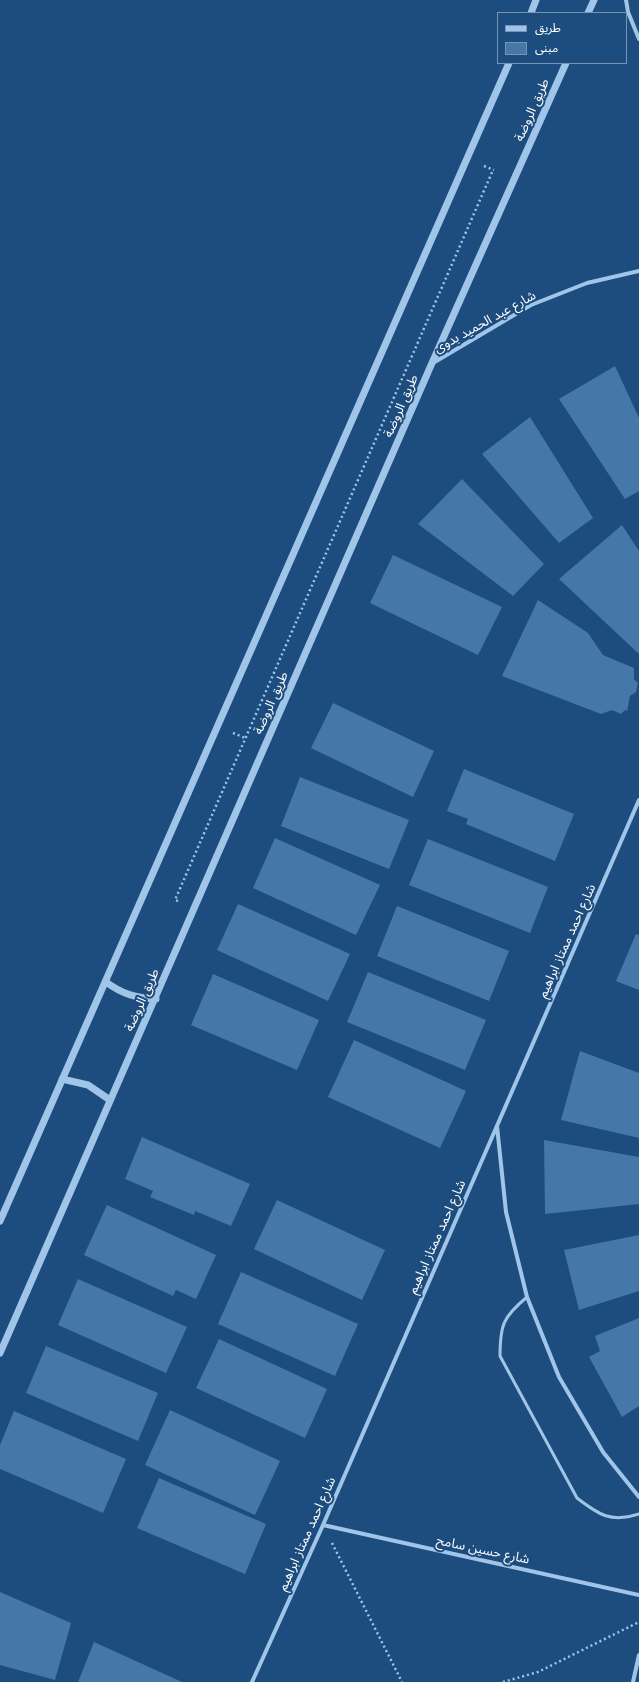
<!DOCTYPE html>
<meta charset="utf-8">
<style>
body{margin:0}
#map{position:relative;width:639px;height:1682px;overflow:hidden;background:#1d4d7e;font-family:Quicksand,"Noto Sans Arabic",sans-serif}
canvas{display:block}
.legend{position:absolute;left:497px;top:12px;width:130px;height:52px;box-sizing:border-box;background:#1d4d7e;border:1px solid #7794b2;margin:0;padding:5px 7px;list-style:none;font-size:12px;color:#fff}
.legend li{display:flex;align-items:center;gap:8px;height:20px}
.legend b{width:20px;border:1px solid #7794b2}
</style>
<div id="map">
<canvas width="639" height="1682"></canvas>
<ul class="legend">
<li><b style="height:5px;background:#a0c5e8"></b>طريق</li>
<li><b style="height:11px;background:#4577a8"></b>مبنى</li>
</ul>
</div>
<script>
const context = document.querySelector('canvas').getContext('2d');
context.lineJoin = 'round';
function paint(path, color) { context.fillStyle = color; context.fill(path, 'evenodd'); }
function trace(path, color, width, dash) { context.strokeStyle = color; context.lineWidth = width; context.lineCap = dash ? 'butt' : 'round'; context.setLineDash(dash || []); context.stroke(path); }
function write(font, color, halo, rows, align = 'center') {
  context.font = font + ' Quicksand,"Noto Sans Arabic",sans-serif'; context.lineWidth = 4; context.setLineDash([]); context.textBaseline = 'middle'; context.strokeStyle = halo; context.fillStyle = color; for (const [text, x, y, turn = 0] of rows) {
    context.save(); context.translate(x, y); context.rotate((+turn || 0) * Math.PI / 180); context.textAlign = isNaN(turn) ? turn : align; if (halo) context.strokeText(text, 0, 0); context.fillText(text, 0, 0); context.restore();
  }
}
paint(new Path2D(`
 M615,366L639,418V491L625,499L559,399Z
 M530,417L593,518L559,543L482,454Z
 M462,479L544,564L513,596L418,524Z
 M622,525L639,551V654L559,579Z
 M393,555L502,607L478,655L370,603Z
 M538,600L588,633L603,655L634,668V679L638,683L636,692L630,696L627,711L625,710L621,714L612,710L601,714L502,676Z
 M333,703L434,751L413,797L311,748Z
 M464,769L574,814L555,861L466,824L468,819L447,811Z
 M300,777L409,820L389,869L281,826Z
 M275,838L380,885L356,935L253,888Z
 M428,839L548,887L530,933L409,885Z
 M238,904L350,954L328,1001L217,950Z
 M397,906L509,951L489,1001L377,956Z
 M636,934L639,935V990L616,981Z
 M368,972L486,1020L465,1070L347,1022Z
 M213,974L319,1020L297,1070L191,1025Z
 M354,1040L466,1091L440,1148L328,1097Z
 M580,1051L639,1073V1138L561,1120Z
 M142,1137L250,1184L231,1226L195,1211L194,1215L150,1197L153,1191L125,1179Z
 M544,1140L639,1157V1204L545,1214Z
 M277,1200L385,1250L362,1300L254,1249Z
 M107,1205L216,1255L196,1299L176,1290L173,1296L84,1255Z
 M639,1235V1291L579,1310L564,1250Z
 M241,1272L358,1324L335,1376L218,1324Z
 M78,1279L187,1327L166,1373L58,1325Z
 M639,1318V1406L622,1417L589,1357L600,1351L595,1336Z
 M219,1339L327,1389L305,1438L196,1388Z
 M46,1346L158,1393L138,1441L26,1393Z
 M170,1410L280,1461L255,1515L145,1465Z
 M14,1411L126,1459L103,1513L0,1469V1445Z
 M159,1478L266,1524L245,1574L137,1528Z
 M0,1592L71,1623L55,1680L0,1665Z
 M94,1642L182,1682H78Z`), '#4577a8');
trace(new Path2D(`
 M484,166L494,170
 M233,733L245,738
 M178,901L175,900L493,170
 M332,1543L402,1682
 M503,1682L538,1672L639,1622`), '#a0c5e8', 2.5, [2, 3]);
trace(new Path2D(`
 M527,1297C503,1317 500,1325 500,1356L577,1498C599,1515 611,1523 639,1514`), '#a0c5e8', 3);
trace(new Path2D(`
 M626,0L628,12L639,39
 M433,363L531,305L587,283L639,271
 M497,1126L506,1212L527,1297L559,1377L603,1452L639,1497
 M323,1525L639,1595
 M252,1682L323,1525L639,800
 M633,1682L639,1655`), '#a0c5e8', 4);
trace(new Path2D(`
 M531,13L536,0
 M588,13L594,0
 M106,982C122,994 136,998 156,999
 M62,1079L88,1085L110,1100
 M0,1221L509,63
 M0,1353L432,363L566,63`), '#a0c5e8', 7);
write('13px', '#fff', '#1d4d7e', [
 ["طريق الروضة",532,110,-66],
 ["شارع عبد الحميد بدوى",485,322,-29],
 ["طريق الروضة",401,406,-66],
 ["طريق الروضة",271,703,-66],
 ["شارع احمد ممتاز ابراهيم",567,941,-66],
 ["طريق الروضة",142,1000,-66],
 ["شارع احمد ممتاز ابراهيم",437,1237,-66],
 ["شارع احمد ممتاز ابراهيم",307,1534,-66],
 ["شارع حسين سامح",483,1550,12]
]);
</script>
